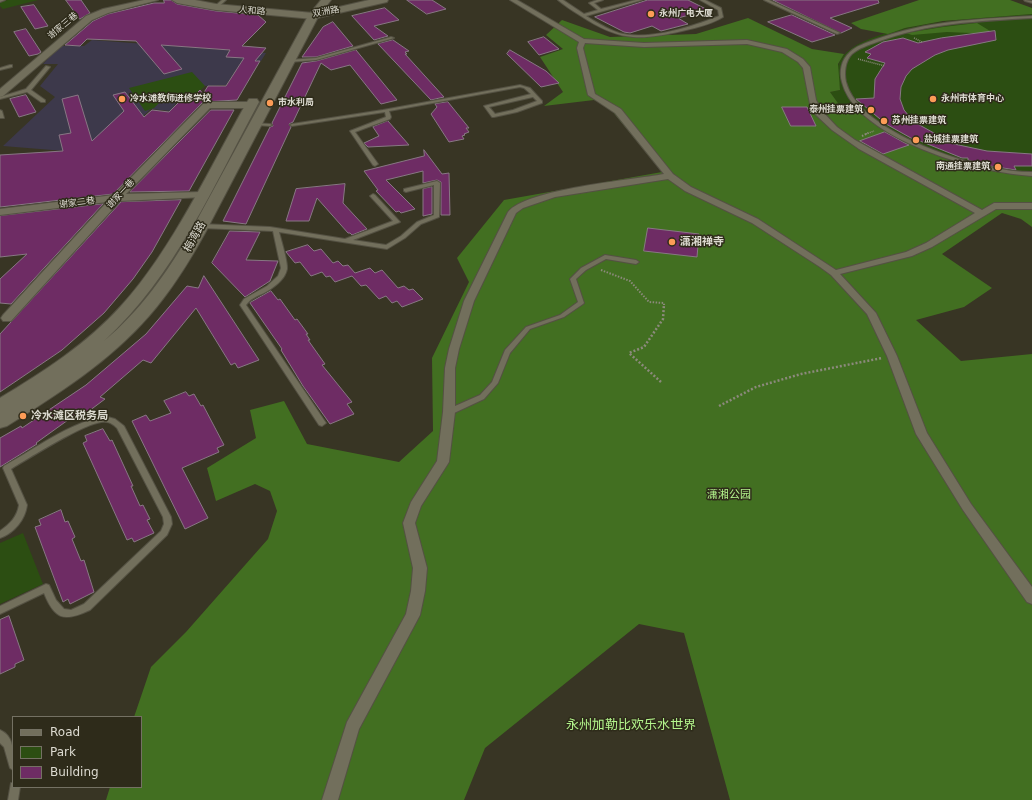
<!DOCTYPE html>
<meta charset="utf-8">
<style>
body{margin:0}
#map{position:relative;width:1032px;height:800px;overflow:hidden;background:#383524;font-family:"DejaVu Sans",sans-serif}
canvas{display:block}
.legend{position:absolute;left:12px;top:716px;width:130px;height:72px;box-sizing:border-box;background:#2e2b1a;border:1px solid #747163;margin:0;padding:5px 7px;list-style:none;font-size:12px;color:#dcdad0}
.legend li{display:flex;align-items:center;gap:8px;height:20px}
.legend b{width:20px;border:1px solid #747163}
</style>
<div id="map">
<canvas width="1032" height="800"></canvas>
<ul class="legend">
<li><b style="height:5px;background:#726f5c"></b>Road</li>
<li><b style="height:11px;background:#2c4e12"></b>Park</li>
<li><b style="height:11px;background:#6e2c64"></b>Building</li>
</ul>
</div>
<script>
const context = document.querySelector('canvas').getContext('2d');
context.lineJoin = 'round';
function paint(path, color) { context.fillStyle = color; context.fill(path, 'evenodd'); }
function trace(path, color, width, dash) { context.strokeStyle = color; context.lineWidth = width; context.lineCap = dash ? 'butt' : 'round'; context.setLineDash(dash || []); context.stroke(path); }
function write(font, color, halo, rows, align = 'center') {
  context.font = font + ' "DejaVu Sans","Noto Sans SC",sans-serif'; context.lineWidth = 3; context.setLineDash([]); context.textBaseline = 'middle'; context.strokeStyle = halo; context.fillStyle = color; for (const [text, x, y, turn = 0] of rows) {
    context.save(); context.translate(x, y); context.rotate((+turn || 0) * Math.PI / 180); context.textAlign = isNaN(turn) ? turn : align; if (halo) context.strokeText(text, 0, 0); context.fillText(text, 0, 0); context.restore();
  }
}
paint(new Path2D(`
 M92,40L266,53L261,61H242L226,85L205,86L189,101H178L170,111L151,109L101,154L3,146L55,97L40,86L58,64H43L60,46H84Z`), '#3d394b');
paint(new Path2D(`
 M8,0H38L3,9L0,6V2Z
 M1032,14V176L996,172L964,164L930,152L899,137L871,121L853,107L840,106L830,92L840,90C839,82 836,69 839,63C856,22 992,17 1032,14Z
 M192,72L205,86L189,101L159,103L154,108L145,111L129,88Z
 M23,533L43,584L0,604V543Z`), '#2c4e12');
paint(new Path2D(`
 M919,0H1010L1032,8V14L943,21L905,28L888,34L861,29L851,23Z
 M748,18L812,49L844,54L838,64L840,90L830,92L840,106L853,107L871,121L899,137L930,152L964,164L996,172L1032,176V227L1021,219L1002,213L942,254L992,288L964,307L916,320L961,361L1032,354V800H730L684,633L639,624L485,748L464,800H106L110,787H141V717H134L151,667L186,632L268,539L277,511L270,491L255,484L216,501L207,468L256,438L250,410L284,401L307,444L399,462L433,431L432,358L469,282L457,258L504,200L662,172L608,106L594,100L544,106L563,92L540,57L563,49L546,35L562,20L610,37L696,34Z
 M977,23L995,34L947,32L912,35L906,33L943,27Z`), '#426f21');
const building = new Path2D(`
 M66,0H81L90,13L80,19Z
 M164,0H171L177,4L216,11L258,15L266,22L242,46L266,48L255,61H260L237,100L203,102L113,194L0,207V155L63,151L59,135L71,133L62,99L78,95L92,141L124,111L113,95L125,92L144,117L152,110L169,112L180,101L188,102L200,90L203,94L208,86H226L244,58L226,57L230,50L161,45L182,69L164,74L136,41L87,39L80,46L65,45L93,21L108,14L154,3H164Z
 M407,0H432L446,9L427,14Z
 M648,0H688L708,10L678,18L688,24L661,31L652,26L630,33L624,32L595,17Z
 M773,0H878L879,3L830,18L852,28L841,33Z
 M34,5L48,26L35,29L21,7Z
 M385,8L399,20L374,26L388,36L374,40L352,16Z
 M792,15L835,35L812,42L768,22Z
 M333,22L353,46L316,57H302L323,27Z
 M26,29L41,52L38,54L29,56L14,32Z
 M995,31L996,40L948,50L935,55L912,69L906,76L901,87L900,99L904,110L914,122L954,144L987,151L1032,154V166H1014L1016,170L990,166L968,160V158H962L920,141L918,142L886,124L856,99L874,98L875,79L885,63L867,58L871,54L865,52L883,42L903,38L918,43L941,38Z
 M544,37L559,49L539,55L528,42Z
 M393,40L409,51L405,52L407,54H405L444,97L431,100L378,44Z
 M356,50L397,100L381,104L350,65L331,70L321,63L293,122L289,124L291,127L246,224L223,221L270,127L273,126L272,123L302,63L316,61Z
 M510,50L546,71L559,83L541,87L507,54Z
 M26,95L36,112L19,117L10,99Z
 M448,102L469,128H466L469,132L464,134L465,135L462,136L464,139L449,142L431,114L437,107L435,104Z
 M782,107H807L816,126H791Z
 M211,110H234L189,191L130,192Z
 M388,121L409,145L368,147L364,143L379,136L373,127Z
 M885,132L903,142L909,145L883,154L860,141Z
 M424,150L442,174L449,173L450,215H441V182L437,180L423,183V171L386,180L415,209L401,213L399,211L396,212L376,191L378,190L364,171L424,156Z
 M345,184L343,203L367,229L352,235L350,233H348L317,198L309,221H286L296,189Z
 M432,187V214L423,216V189Z
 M181,200L152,252L133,279L104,313L62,350L0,392V334L121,202Z
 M103,204L11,304L0,303V279L27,254L0,257V216Z
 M648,228L699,234L697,257L644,251Z
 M230,231L260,232L246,260L278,261L270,281L245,297L212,263Z
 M308,245L314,251L321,249L333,263L338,261L343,266L348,265L355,273L370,268L375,273L382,270L398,288L404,286L409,290L413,289L423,299L402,307L397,301L392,303L386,296L379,299L366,285L361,286L352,276L335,282L330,276L326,277L322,272L311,276L300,262L295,263L286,252Z
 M204,276L259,360L238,368L235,363L231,365L196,308L151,363L143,360L100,397L105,399L77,420L75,415L36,443L37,444L0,467V438L21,426L22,428L86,385L146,334L187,286L198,288Z
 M271,291L278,300L280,299L295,320L297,319L308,334H306L310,340H308L325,364L322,365L352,402L347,404L354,414L330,424L303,386L281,350L282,349L250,303Z
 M186,392L189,396L194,394L201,406L203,405L224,445L217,448L219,452L182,468L208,518L185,529L132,421L146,415L150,421L171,413L164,401Z
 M103,429L110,441L112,440L133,486H131L140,506L143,505L150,519L147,520L154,533L134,542L132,538L127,540L83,443L87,441L85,436Z
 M61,510L65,522L68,521L75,537L72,539L81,561L84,560L94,592L70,604L68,599L63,602L35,527L41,525L39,520Z
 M9,616L24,660L15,664V667L0,674V620Z`);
paint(building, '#6e2c64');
trace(building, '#887784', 1);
const service = new Path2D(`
 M0,0H5L0,2Z
 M222,0H226L217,8H215V6Z
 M558,0H563L584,14L598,10L589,3L597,0H603L594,3L601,9L636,0H642L586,16C596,22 607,29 619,33C647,41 692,27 719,16L718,10L700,0H705L721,8L723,17C712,24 696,28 682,31C639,41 619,41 581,16C573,11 565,6 558,0Z
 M764,0H769L840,33L837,34Z
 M1024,0L1032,1V3L1025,1Z
 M1032,16V18C979,21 927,23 877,42C869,45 859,48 852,54C845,61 844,73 846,82C858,128 948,158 990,167C1004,170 1018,172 1032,172V176C1018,175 1004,173 990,170C946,161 854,131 842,82C839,72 841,60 850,52C856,46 866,43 874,40C925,21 978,19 1032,16Z
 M391,37L394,38L316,60L289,62L287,61L289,60L316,58Z
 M10,65H12V67L0,70V68Z
 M46,66L50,67L31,90L45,100V102H41L27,92L0,99V97L26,89Z
 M520,85L530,88L542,101V103L517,112L494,117H492L484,106L531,94L524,88L520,87L389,111L391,117L390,119L355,132L378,164L375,166L373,165L350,131L386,117L385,112L292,126L290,125L292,124L383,110ZM533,97L537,101L513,110L495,114L489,107Z
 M0,110L2,111L4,118H0Z
 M253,123L270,124L272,125L270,126L255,125H253Z
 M437,181L440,183L439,217L421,224L405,238L387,249L279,232C281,240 288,262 287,269C285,280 273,288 264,293C257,296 250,299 246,305L326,423L322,426L319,425L240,305L244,299L267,286L278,276L281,268L273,231L201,228L198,226L201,224L270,227L345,239L393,221L371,197L370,196L373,194L375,195L400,222L353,240L386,245L401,236L417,222L434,215V185L406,192L404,191V189Z
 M605,255L636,260L639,262L636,264L606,259L586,270L576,279L584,303L583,304L564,317L530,329L510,353L498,383L484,399L452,414H446L445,412L446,410L480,395L492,382L505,350L526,327L560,315L578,302L570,279L581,268Z
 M104,416L115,419L124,426L171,517L172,524L167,535L90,610C64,622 55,620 44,593L0,614V606L46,584L49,585L56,600L64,609L71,610L84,604L161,531L164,524L163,517L117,428C114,425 110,422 106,422C90,419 28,459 11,469L27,505C25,520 14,533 0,538V531C10,524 17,517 19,505L3,468L4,466C36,448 68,424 104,416Z
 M0,730C16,737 13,756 13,770L10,768L4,747L0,743Z
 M11,783H13V787H20L18,800H8Z`);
const pedestrian = new Path2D(`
 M510,0H517L584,39L644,43L747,40L787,49L803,59L810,67L816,100L822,111L837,127L855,140L982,210L994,203H1032V209H996L932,247L912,256L840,274L876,313L897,356L927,433L971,504L1032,587V604L1027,602L963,510L916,434L887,356L867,314L831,275L820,267L752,223L685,191L668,179L555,197L523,208L516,213L474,301L459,349L455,368V412L449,462L421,506L415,523L427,568L425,591L420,615L359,729L338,800H322L347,722L406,614L411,591L413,568L403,523L411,502L437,461L443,412L445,368L449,349L464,301L508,212C526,189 632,180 664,174L615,113L588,95L577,48L579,42ZM585,43L644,47L747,44L782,52L798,62L803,68L810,104L816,115L832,130L859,149L975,213L926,243L906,252L836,270L758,219L691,187L673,174L621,109L595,94L583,48Z`);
const minor = new Path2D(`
 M144,0H158L108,13L92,20L3,96L0,97V89L86,16L103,9Z
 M207,102H252L257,105L252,108H210L126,194L201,192L206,195L205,197L120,201L11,321H3L1,318L3,315L107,202L0,215V209L114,195L204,103Z`);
const tertiary = new Path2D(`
 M321,0H331L318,17L205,233C189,262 171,291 149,316C109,362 58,394 7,426L0,428V398C43,372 87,344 121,306C172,250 209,169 247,102L249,99H257L259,102C214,185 175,276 104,341C140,311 167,273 190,233L308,16Z`);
const secondary = new Path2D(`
 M172,0H195L216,4L313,13L369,0H388L387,2L313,19L216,10L177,3Z`);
trace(service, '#545143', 2);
trace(pedestrian, '#545143', 2);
trace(minor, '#545143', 2);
trace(tertiary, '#545143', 2);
trace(secondary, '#545143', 2);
trace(new Path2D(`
 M914,38L922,42
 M858,59L885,66
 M866,134L874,131`), '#8c8a7c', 1.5, [1, 1]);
trace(new Path2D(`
 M862,136L868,133
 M601,270L630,281L649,302L664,303V305`), '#8c8a7c', 2, [1.5, 1.5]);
trace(new Path2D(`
 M661,382L629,353L644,347L663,319L664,304
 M719,406L756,387L801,374L882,358`), '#8c8a7c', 2.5, [2, 2]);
paint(service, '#726f5c');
paint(pedestrian, '#726f5c');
paint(minor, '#726f5c');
paint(tertiary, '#726f5c');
paint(secondary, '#726f5c');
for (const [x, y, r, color] of [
 [651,14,4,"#fd9c57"],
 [122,99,4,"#fd9c57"],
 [933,99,4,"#fd9c57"],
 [270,103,4,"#fd9c57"],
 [871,110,4,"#fd9c57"],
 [884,121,4,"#fd9c57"],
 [916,140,4,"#fd9c57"],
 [998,167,4,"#fd9c57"],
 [672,242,4,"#fd9c57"],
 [23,416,4,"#fd9c57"]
]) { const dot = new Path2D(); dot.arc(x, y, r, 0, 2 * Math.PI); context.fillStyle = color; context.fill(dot); trace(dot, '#2e2b1a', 1.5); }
write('9px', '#dcdad0', '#2e2b1a', [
 ["人和路",252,11,5],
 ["双洲路",326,12,-10],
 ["谢家三巷",63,26,-40],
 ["谢家一巷",121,194,-47],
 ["谢家二巷",77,203,-7]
]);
write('bold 9px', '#dcdad0', '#2e2b1a', [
 ["永州广电大厦",659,14],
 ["冷水滩教师进修学校",130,99],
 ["永州市体育中心",941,99],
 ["市水利局",278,103],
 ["泰州挂票建筑",863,110,"right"],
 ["苏州挂票建筑",892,121],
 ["盐城挂票建筑",924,140],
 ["南通挂票建筑",990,167,"right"]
], 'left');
write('11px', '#dcdad0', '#2e2b1a', [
 ["梅湾路",195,237,-61]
]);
write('bold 11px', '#dcdad0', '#2e2b1a', [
 ["潇湘禅寺",680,242],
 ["冷水滩区税务局",31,416]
], 'left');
write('11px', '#b3f48c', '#2e2b1a', [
 ["潇湘公园",729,495]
]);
write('13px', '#b3f48c', '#2e2b1a', [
 ["永州加勒比欢乐水世界",631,726]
]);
</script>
